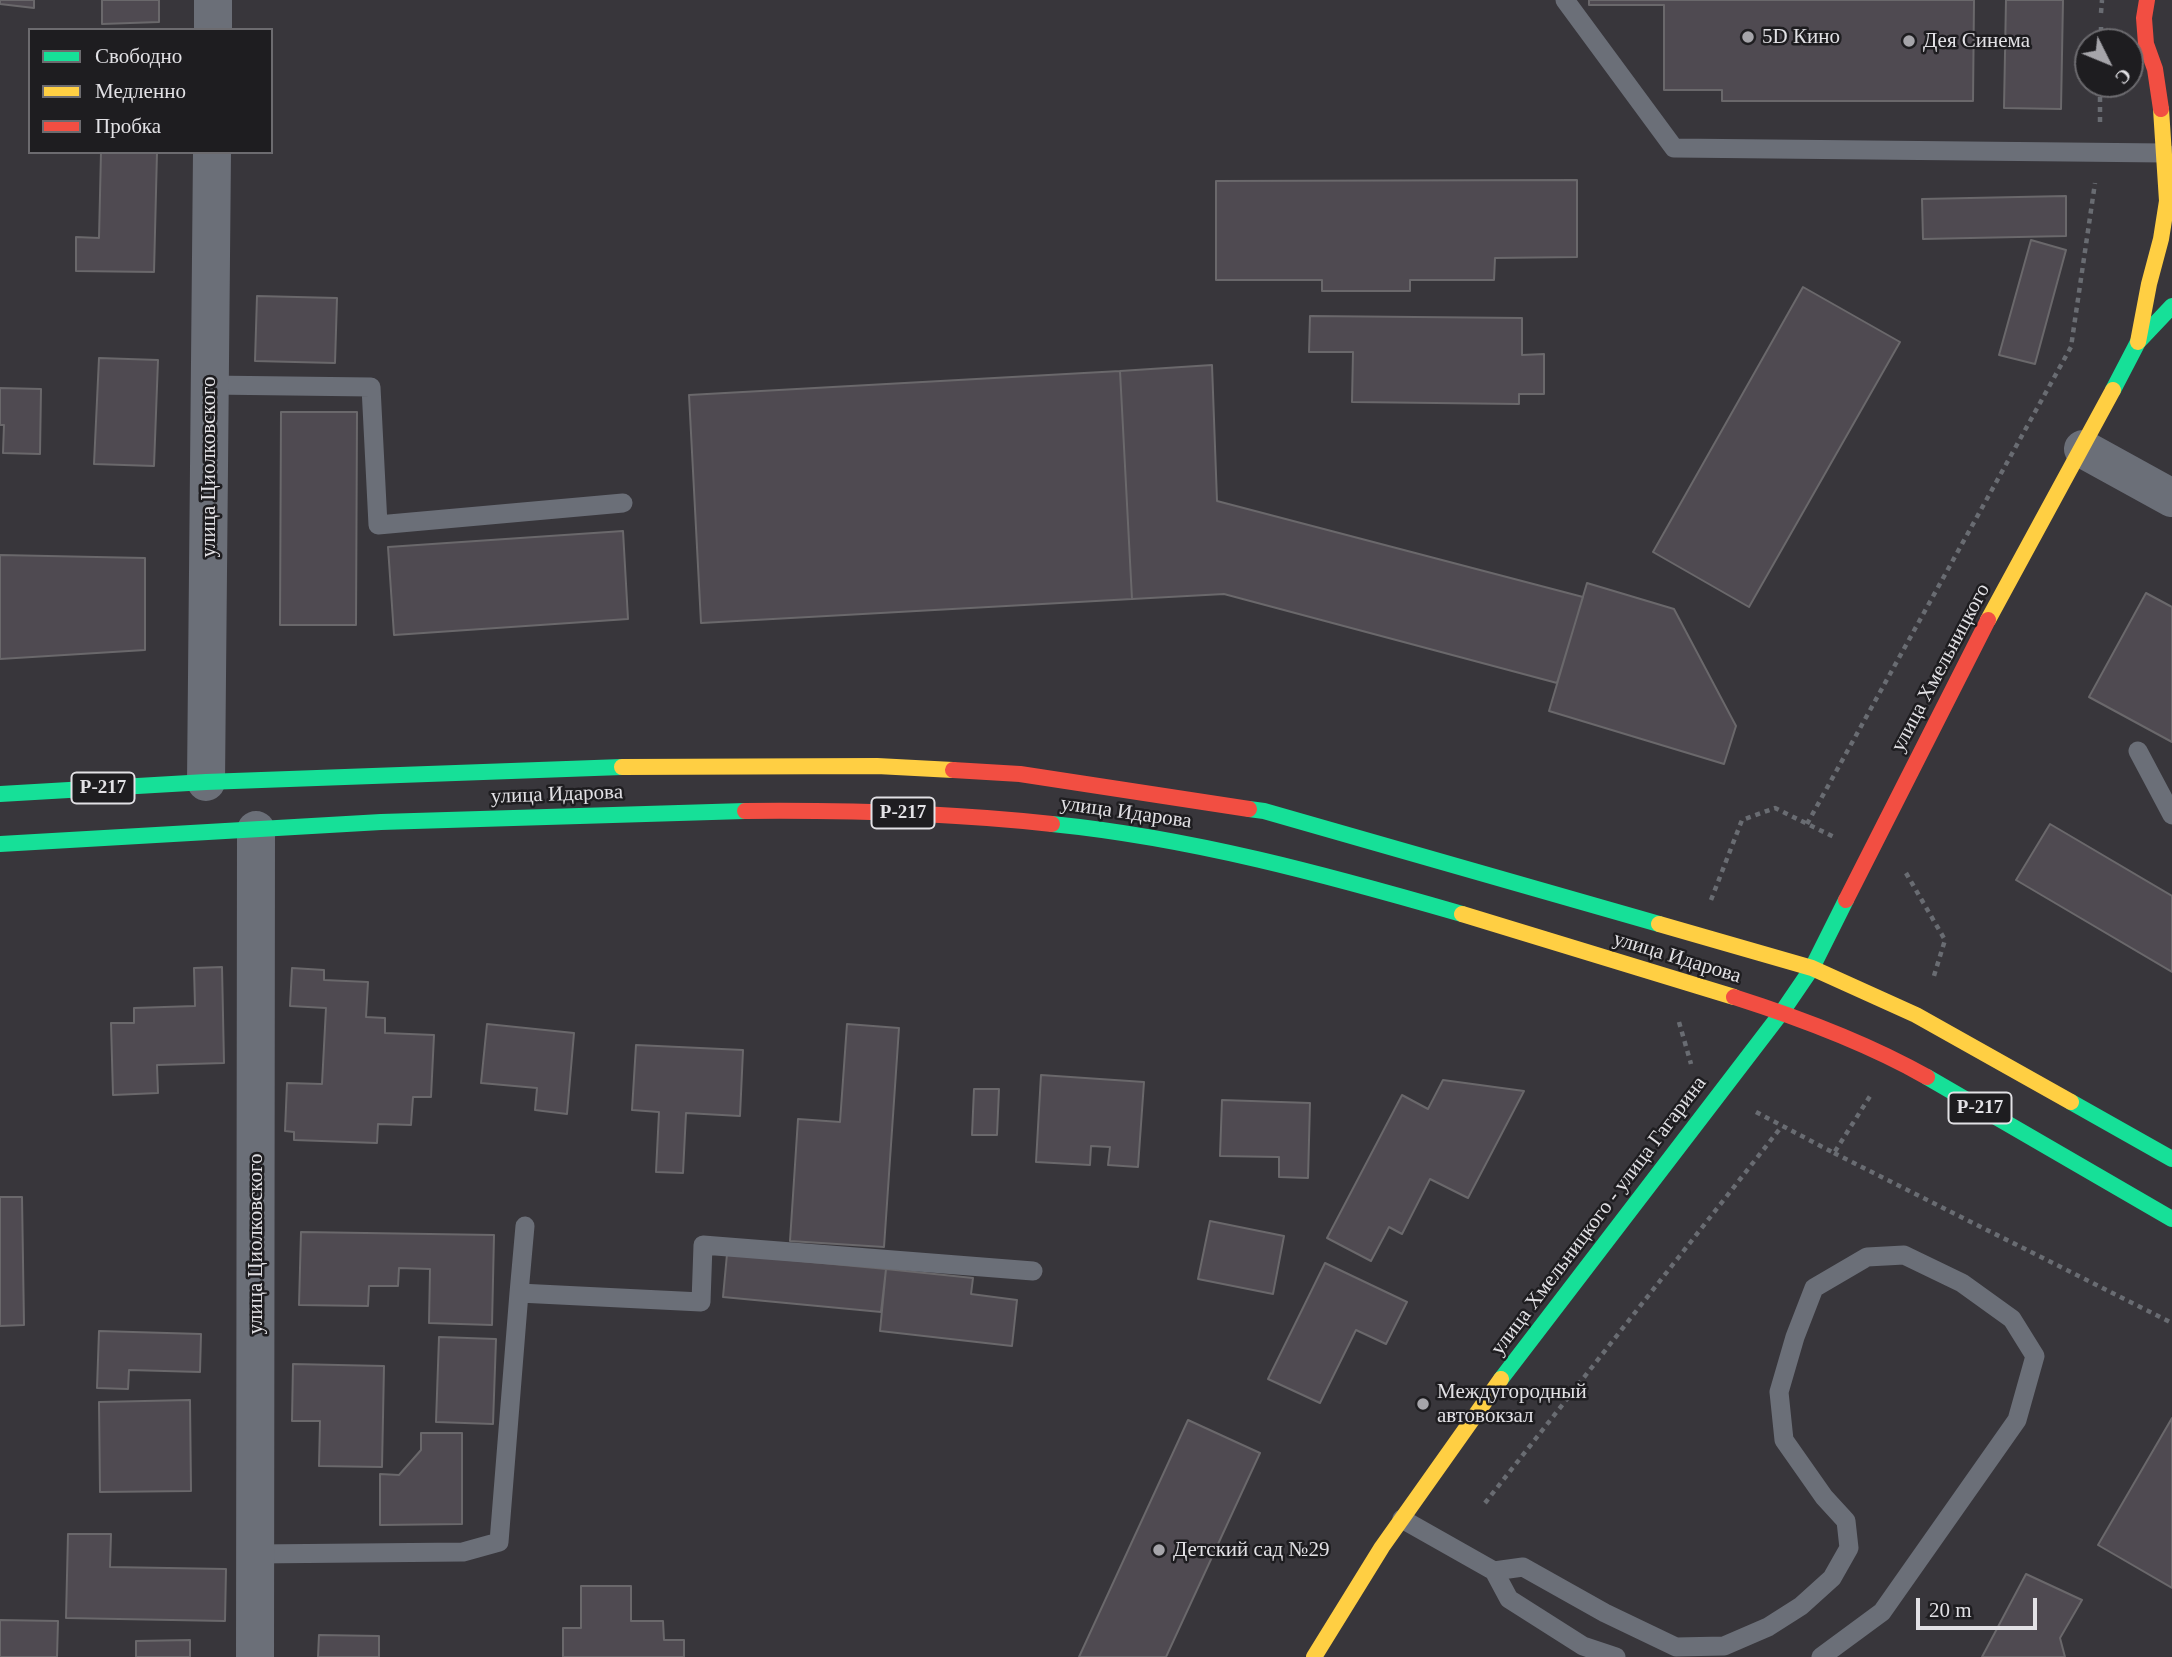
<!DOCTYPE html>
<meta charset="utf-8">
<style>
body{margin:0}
#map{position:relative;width:2172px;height:1657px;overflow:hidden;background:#38363b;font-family:Georgia,serif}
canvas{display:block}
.legend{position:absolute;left:28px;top:28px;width:245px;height:126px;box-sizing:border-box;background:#1e1d20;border:2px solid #6c6b6f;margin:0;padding:9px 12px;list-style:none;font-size:21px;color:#e2e1e5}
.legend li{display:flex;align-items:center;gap:14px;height:35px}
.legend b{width:35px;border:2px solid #6c6b6f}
.north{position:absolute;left:2074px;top:28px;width:70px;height:70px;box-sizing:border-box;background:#1e1d20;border:2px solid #6c6b6f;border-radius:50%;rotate:133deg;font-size:19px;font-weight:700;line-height:28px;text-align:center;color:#e2e1e5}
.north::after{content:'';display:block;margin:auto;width:24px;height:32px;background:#a6a5aa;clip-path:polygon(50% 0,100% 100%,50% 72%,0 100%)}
.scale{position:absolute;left:1916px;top:1598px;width:121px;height:32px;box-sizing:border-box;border:4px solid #e2e1e5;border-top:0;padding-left:9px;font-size:21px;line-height:24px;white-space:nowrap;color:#e2e1e5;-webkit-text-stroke:5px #1e1d20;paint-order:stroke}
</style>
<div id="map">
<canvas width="2172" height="1657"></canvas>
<ul class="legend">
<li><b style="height:9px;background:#16e098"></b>Свободно</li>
<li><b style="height:9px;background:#ffcf43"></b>Медленно</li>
<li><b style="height:9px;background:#f24e42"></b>Пробка</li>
</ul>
<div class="north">С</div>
<div class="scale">20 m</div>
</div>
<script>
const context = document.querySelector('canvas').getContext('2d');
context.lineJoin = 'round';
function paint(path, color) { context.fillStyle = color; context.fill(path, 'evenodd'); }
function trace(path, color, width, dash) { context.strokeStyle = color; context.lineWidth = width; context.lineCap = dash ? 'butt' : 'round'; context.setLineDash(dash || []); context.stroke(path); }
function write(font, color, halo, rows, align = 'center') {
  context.font = font + ' Georgia,serif'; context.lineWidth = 5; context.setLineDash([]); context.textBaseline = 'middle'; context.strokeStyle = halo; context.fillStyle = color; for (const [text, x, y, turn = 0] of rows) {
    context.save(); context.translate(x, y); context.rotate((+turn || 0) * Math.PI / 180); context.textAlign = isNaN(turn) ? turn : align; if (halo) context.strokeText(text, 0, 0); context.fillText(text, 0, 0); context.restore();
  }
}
const building = new Path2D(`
 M0,0H34V8L0,4Z
 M102,0H159V22L102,24Z
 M1589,0H1974L1973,101H1722V90H1664V5H1589Z
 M2006,0H2063L2061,109L2004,108Z
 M101,152H157L154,272L76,271V237L99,238Z
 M1577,180V257L1495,258L1494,280H1410V291H1322V280H1216V181Z
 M2066,196V236L1923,239L1922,199Z
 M2031,240L2066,250L2035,364L1999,355Z
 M1803,287L1900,342L1749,607L1653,552Z
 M257,296L337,298L335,363L255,361Z
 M1310,316L1522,318V355L1544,354V394H1519V404L1352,402L1353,352H1309Z
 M99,358L158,360L154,466L94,464Z
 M1212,365L1217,501L1583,597L1557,683L1224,594L1132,599L1120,371Z
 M1120,371L1132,599L701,623L689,395Z
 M0,388L41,389L40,454L3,453L4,425H0Z
 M281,412H357L356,625H280Z
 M623,531L628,619L394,635L388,547Z
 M0,555L145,558V650L0,659Z
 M1587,583L1674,609L1736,726L1724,764L1549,711Z
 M2146,593L2172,607V742L2089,697Z
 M2050,824L2172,896V972L2016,880Z
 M222,967L224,1063L157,1065L158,1093L113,1095L111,1023H134V1008L195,1006L194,968Z
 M292,968L324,970V980L368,982L366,1017L385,1018V1033L434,1035L431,1097H413L411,1125L378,1124L377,1143L294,1140V1132L285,1131L287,1083L322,1084L326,1008L290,1006Z
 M487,1024L574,1033L567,1114L535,1110L537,1088L481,1083Z
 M847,1024L899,1028L884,1247L790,1241L798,1119L840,1122Z
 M636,1045L743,1050L740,1116L686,1113L683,1173L656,1172L659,1112L632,1110Z
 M1041,1075L1144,1082L1138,1167L1108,1165L1110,1147L1091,1146L1090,1165L1036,1162Z
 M1443,1080L1524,1091L1468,1198L1430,1179L1402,1234L1389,1227L1371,1261L1327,1238L1402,1095L1428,1109Z
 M974,1089H999L997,1135H972Z
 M1222,1100L1310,1103L1308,1178L1279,1177V1157L1220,1156Z
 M0,1197H22L24,1325L0,1326Z
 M1210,1221L1284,1236L1273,1294L1198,1279Z
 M301,1232L494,1235L492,1325L429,1323L430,1269L399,1268L398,1286H369L368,1306L299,1305Z
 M727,1254L886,1269L881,1312L723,1297Z
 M1325,1263L1407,1302L1386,1344L1356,1330L1320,1403L1268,1379Z
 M886,1269L973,1278L971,1294L1017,1300L1012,1346L880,1331Z
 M99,1331L201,1334L200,1372L129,1370L128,1389L97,1388Z
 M439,1337L496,1339L493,1424L436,1422Z
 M293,1364L384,1366L382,1467L319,1466L320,1421H292Z
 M190,1400L191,1491L100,1492L99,1402Z
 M2172,1418V1588L2098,1545Z
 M1188,1420L1260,1453L1166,1657H1079Z
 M421,1433H462V1524L380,1525V1474L399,1475L421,1450Z
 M68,1534H111L110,1567L226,1569L225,1621L66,1618Z
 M2026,1574L2082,1600L2060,1638L2065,1657H1982Z
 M581,1586H631V1621H663L664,1640H684V1657H563V1628H581Z
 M0,1620L58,1621L57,1657H0Z
 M319,1635L379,1636V1657H318Z
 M190,1640V1657H136V1641Z`);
paint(building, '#4f4a51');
trace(building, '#6a686b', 2);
trace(new Path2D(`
 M2101,13L2102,0
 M2101,42V25
 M2100,122V84
 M1807,824L2071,347L2095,183
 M1906,873L1945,940L1933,979
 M1711,900L1742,820L1775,808L1836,838
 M1679,1022L1691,1064
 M1756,1112L1834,1153L1872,1093
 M1834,1153L2172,1323
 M1485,1503L1782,1126`), '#696c72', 4.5, [5, 5]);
trace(new Path2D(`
 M1565,0L1674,148L2165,153
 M209,385L371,387L378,525L623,503
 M2138,751L2172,815
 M519,1293L525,1226
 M1402,1519L1494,1571
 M255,1554L463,1552L499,1542L519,1293L701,1302L703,1245L1033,1271
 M1616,1657L1583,1646L1509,1599L1494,1571L1523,1567L1605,1613L1676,1647L1724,1646L1768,1627L1801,1606L1832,1578L1849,1548L1846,1521L1824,1497L1784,1440L1779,1392L1795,1337L1814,1288L1867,1257L1904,1255L1962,1283L2012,1319L2035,1356L2017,1420L1882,1612L1821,1657`), '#6b6f78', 19);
trace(new Path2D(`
 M213,30V0
 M2083,449L2172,498
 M206,782L212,152
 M255,1657L256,830`), '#6b6f78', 38);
trace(new Path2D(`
 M2113,390L2138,342L2172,306
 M0,794L206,782L622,767
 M1249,809L1264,811L1659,924
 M1052,824C1192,838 1327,875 1462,914
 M0,844L381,822L745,811
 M1927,1077L2172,1219
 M2071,1102L2172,1159
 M1501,1379L1782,1012L1812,968L1846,900`), '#16e098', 16);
trace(new Path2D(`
 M2138,342L2149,284L2161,239L2167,201L2161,109
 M1988,620L2113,390
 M622,767L877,766L953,770
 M1462,914L1734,997
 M1659,924L1812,968L1916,1015L2071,1102
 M1314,1657L1382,1547L1501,1379`), '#ffcf43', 16);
trace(new Path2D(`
 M2147,0L2144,18L2146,44L2155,69L2161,109
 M953,770L1020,774L1249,809
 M745,811C848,810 950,813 1052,824
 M1846,900L1988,620
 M1734,997C1800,1018 1867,1043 1927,1077`), '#f24e42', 16);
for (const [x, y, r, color] of [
 [1748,37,7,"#a6a5aa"],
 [1909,41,7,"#a6a5aa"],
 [1423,1404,7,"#a6a5aa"],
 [1159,1550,7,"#a6a5aa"]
]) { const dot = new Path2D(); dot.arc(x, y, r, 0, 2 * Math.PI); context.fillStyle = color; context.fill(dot); trace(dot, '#1e1d20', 2.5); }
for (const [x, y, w] of [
 [103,788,63],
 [903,813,63],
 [1980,1108,63]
]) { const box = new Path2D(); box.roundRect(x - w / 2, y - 15.5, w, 31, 5); context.fillStyle = '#1e1d20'; context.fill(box); trace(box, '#e2e1e5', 2); }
write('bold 19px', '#e2e1e5', null, [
 ["Р-217",103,788],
 ["Р-217",903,813],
 ["Р-217",1980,1108]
]);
write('21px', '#e2e1e5', '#1e1d20', [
 ["5D Кино",1762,37],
 ["Дея Синема",1923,41],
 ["Междугородный",1437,1392],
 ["автовокзал",1437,1416],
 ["Детский сад №29",1173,1550]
], 'left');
write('21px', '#e2e1e5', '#1e1d20', [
 ["улица Циолковского",209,467,-90],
 ["улица Хмельницкого",1941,668,-62],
 ["улица Идарова",557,795,-2],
 ["улица Идарова",1126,813,8],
 ["улица Идарова",1677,958,17],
 ["улица Хмельницкого - улица Гагарина",1599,1216,-53],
 ["улица Циолковского",256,1244,-90]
]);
</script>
